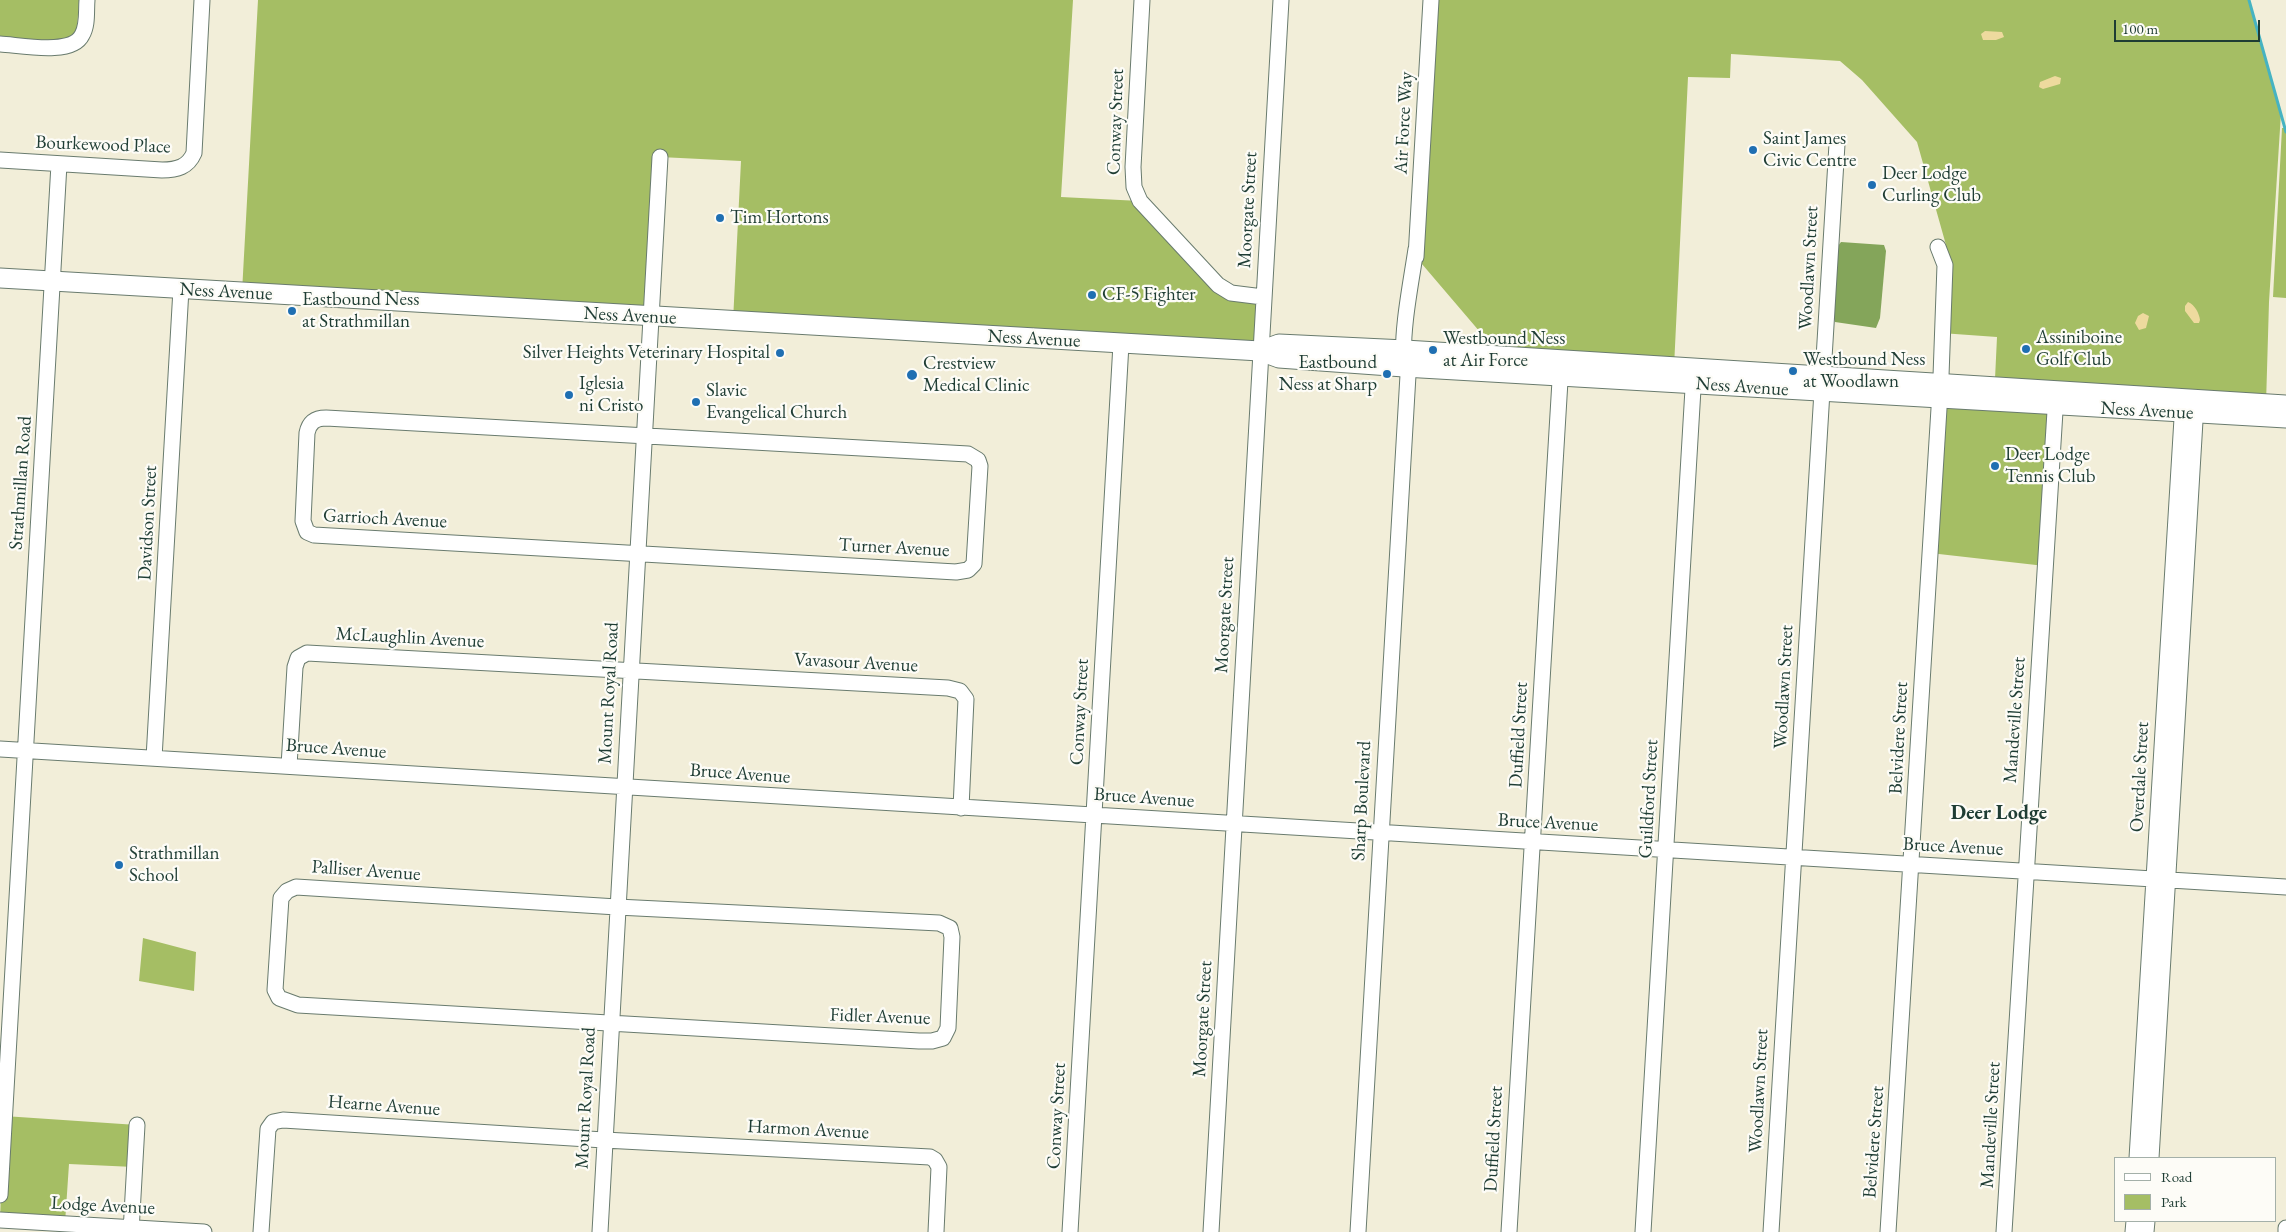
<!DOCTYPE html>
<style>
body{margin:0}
#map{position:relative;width:2286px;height:1232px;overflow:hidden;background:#f2eed9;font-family:"EB Garamond",serif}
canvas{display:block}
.legend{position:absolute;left:2114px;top:1157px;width:162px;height:65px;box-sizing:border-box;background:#fdfcf7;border:1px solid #a4b0a9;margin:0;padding:6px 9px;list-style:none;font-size:15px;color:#1f3d34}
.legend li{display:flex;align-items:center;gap:10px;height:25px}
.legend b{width:25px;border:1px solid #a4b0a9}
.scale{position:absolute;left:2114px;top:20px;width:146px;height:22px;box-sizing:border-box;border:2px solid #1f3d34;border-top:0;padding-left:6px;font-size:15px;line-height:18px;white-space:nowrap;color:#1f3d34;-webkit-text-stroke:4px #fdfcf7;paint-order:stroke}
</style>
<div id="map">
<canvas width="2286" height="1232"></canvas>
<ul class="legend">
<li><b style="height:6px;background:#fff"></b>Road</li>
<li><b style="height:14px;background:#a5be64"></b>Park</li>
</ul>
<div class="scale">100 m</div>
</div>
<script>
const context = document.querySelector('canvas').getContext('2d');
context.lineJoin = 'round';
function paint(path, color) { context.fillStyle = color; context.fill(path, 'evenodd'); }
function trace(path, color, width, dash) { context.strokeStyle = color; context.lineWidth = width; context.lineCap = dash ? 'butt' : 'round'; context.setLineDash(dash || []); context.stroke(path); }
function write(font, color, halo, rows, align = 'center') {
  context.font = font + ' "EB Garamond",serif'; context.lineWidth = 4.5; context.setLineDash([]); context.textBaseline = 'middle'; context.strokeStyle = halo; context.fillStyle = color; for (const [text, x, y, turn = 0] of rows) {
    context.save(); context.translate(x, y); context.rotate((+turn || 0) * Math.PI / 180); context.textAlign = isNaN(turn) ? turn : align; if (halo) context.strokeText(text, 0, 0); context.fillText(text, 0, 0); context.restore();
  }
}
paint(new Path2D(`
 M0,0H79L77,29L73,38L60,42L0,39Z
 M258,0H1073L1061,197L1140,201L1208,276L1263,297L1260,351L733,321L741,161L660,157L652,316L242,292Z
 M1431,0H2249L2281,113L2269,302L2266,404L1995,379L1997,337L1941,333L1938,247L1946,245L1917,142L1862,80L1840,61L1731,54L1730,78L1688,77L1674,367L1501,349L1499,339L1480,332L1416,257Z
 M2282,128H2286V298L2273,297Z
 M1939,399L2055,405L2045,566L1930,553Z
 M143,938L196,952L194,991L139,981Z
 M4,1116L137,1125L134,1167L69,1164L65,1223L0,1220Z`), '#a5be64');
paint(new Path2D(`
 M1841,242L1884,245L1886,251L1880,318L1876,328L1835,322L1831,308L1835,250Z`), '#84a55a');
paint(new Path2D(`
 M1985,31L2002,32L2004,37L1996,40H1983L1981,34Z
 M2055,76L2061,78L2060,84L2043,89L2039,87L2040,82Z
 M2188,302C2195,305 2199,313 2200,320L2199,323H2194L2185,311V306Z
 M2143,313L2149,316L2146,328L2139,330L2135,323L2138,316Z`), '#eeda9e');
trace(new Path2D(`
 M2249,0L2286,132`), '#46b3c2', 3);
const minor = new Path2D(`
 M1142,0L1133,167L1134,187L1140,201L1218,285L1231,293L1263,297
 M0,44C20,45 72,56 82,35C88,25 86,11 87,0
 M0,160L162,170C177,170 188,167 194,153L202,0
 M1416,257L1431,0
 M326,418L968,454L978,460L980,466L974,564L968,570L956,572L314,535L307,532L303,521L307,433C309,423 315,418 326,418Z
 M0,749L2286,887
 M154,758L181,289
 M289,766L295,667L298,658L307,653L948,688L960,691L966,699L961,808
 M296,887L617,907L939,923L950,928L952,937L948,1028L943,1038L932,1041H919L298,1005L279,998L275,990L281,898L287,891Z
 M2137,1158L2183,402
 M2151,1158L2196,404
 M0,1195L59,164
 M0,1220L204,1232
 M131,1232L137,1125
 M261,1232L268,1129L273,1122L283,1120L604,1140L930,1157L935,1160L939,1167L936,1232
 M600,1232L660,157
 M1070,1232L1121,344
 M1211,1232L1281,0
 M1358,1232L1408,375C1407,372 1404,368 1404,365C1401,331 1411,283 1416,249
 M1509,1232L1561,364
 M1643,1232L1694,372
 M1771,1232L1837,144
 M1888,1232L1941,376L1945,265L1938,247
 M2004,1232L2056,395
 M2133,1232L2134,1221
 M2146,1232L2147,1221
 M2286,1232V1228`);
const major = new Path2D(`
 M0,278L1260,351L1279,358L1404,367L2286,418
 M1260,351L1279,344L1405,350L2286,405`);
trace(minor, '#697b6e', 17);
trace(major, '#697b6e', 21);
trace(minor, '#fff', 15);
trace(major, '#fff', 19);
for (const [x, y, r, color] of [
 [1753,150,5,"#1f6fb2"],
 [1872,185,5,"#1f6fb2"],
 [720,218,5,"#1f6fb2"],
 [1092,295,5,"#1f6fb2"],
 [292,311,5,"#1f6fb2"],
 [2026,349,5,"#1f6fb2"],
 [1433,350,5,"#1f6fb2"],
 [780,353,5,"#1f6fb2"],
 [1793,371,5,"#1f6fb2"],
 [1387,374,5,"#1f6fb2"],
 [912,375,6,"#1f6fb2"],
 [569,395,5,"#1f6fb2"],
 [696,402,5,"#1f6fb2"],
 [1995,466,5,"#1f6fb2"],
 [119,865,5,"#1f6fb2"]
]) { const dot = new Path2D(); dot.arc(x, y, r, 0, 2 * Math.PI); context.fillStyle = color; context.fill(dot); trace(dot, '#fdfcf7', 2); }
write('19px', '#1f3d34', '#fdfcf7', [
 ["Conway Street",1116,122,-88],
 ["Air Force Way",1404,123,-87],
 ["Bourkewood Place",103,145,2],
 ["Moorgate Street",1248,210,-87],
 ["Woodlawn Street",1809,268,-87],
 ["Ness Avenue",226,292,3],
 ["Ness Avenue",630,316,3],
 ["Ness Avenue",1034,339,3],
 ["Ness Avenue",1742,387,4],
 ["Ness Avenue",2147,411,3],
 ["Strathmillan Road",21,483,-86],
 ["Garrioch Avenue",385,519,3],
 ["Davidson Street",148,523,-87],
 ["Turner Avenue",894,548,3],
 ["Moorgate Street",1225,615,-87],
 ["McLaughlin Avenue",410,638,3],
 ["Vavasour Avenue",856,663,3],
 ["Woodlawn Street",1784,687,-87],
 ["Mount Royal Road",609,693,-87],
 ["Conway Street",1080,712,-87],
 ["Mandeville Street",2015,720,-86],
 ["Duffield Street",1519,735,-87],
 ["Belvidere Street",1899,738,-87],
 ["Bruce Avenue",336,749,4],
 ["Bruce Avenue",740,774,4],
 ["Overdale Street",2140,777,-87],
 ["Bruce Avenue",1144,798,4],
 ["Guildford Street",1649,799,-87],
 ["Sharp Boulevard",1362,801,-87],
 ["Bruce Avenue",1548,823,3],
 ["Bruce Avenue",1953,847,3],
 ["Palliser Avenue",366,871,4],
 ["Fidler Avenue",880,1017,2],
 ["Moorgate Street",1203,1019,-87],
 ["Woodlawn Street",1759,1091,-87],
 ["Mount Royal Road",586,1098,-87],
 ["Hearne Avenue",384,1106,4],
 ["Conway Street",1057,1116,-87],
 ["Mandeville Street",1991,1125,-87],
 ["Harmon Avenue",808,1130,3],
 ["Duffield Street",1494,1139,-87],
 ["Belvidere Street",1874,1142,-86],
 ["Lodge Avenue",103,1206,3]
]);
write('19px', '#1f3d34', '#fdfcf7', [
 ["Saint James",1763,139],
 ["Civic Centre",1763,161],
 ["Deer Lodge",1882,174],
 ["Curling Club",1882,196],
 ["Tim Hortons",730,218],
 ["CF-5 Fighter",1102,295],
 ["Eastbound Ness",302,300],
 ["at Strathmillan",302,322],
 ["Assiniboine",2036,338],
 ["Golf Club",2036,360],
 ["Westbound Ness",1443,339],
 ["at Air Force",1443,361],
 ["Silver Heights Veterinary Hospital",770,353,"right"],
 ["Westbound Ness",1803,360],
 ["at Woodlawn",1803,382],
 ["Eastbound",1377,363,"right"],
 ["Ness at Sharp",1377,385,"right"],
 ["Crestview",923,364],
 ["Medical Clinic",923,386],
 ["Iglesia",579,384],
 ["ni Cristo",579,406],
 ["Slavic",706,391],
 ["Evangelical Church",706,413],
 ["Deer Lodge",2005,455],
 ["Tennis Club",2005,477],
 ["Strathmillan",129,854],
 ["School",129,876]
], 'left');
write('bold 20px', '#1f3d34', '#fdfcf7', [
 ["Deer Lodge",1999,814]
]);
</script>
